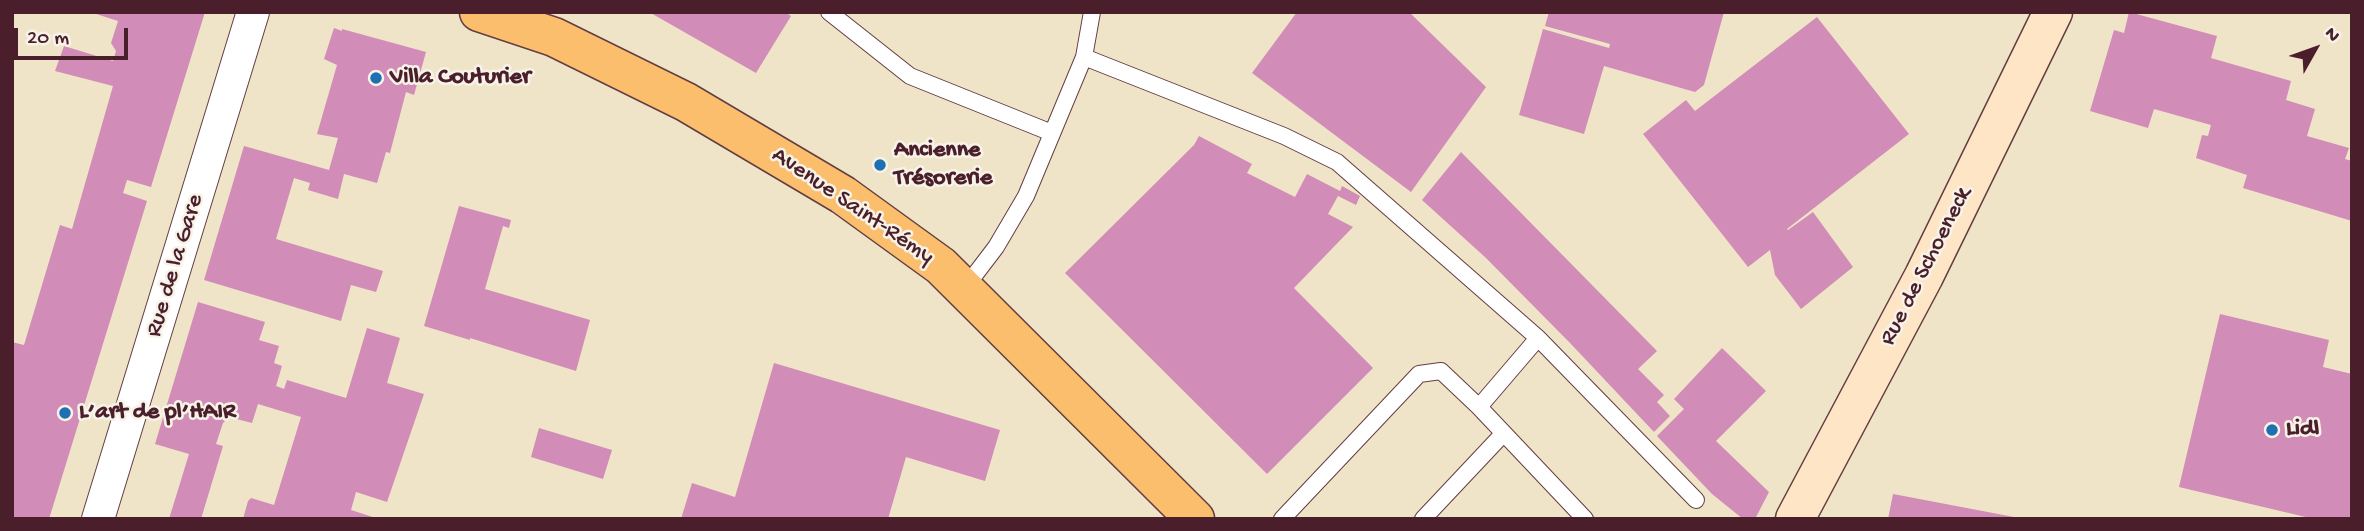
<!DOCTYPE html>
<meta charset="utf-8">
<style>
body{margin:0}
#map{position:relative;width:2364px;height:531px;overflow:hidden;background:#efe4c7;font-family:"Gochi Hand",sans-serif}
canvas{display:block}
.frame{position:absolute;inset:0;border:14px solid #4a1f2b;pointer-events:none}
.north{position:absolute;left:2280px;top:14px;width:70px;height:70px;-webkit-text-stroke:5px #f7f3e8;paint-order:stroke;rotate:50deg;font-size:19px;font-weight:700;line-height:28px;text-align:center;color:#4a1f2b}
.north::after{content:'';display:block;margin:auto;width:24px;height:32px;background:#4a1f2b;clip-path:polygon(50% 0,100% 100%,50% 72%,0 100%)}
.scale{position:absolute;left:14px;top:28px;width:114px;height:32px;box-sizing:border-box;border:4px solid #4a1f2b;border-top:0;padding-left:9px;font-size:21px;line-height:24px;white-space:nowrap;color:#4a1f2b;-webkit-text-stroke:5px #f7f3e8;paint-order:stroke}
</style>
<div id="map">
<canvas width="2364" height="531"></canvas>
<div class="frame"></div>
<div class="north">N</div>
<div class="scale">20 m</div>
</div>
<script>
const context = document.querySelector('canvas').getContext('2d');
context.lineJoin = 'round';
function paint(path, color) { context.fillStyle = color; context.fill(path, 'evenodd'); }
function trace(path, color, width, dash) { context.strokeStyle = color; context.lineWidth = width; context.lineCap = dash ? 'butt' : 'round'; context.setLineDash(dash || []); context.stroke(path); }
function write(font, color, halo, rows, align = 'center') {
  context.font = font + ' "Gochi Hand",sans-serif'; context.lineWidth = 5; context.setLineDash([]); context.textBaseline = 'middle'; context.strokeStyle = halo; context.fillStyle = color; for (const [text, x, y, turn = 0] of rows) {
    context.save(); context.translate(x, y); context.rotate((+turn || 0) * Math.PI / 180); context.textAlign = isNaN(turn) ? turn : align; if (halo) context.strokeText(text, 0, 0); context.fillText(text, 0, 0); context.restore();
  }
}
paint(new Path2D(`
 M90,12H205L151,187L127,180L123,193L147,201L49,519H12V342L24,345L60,225L72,229L113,86L55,71L64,46L113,61L116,51L111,43L118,21Z
 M649,12H785L791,16L756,73Z
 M1297,12H1409L1486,87L1411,192L1252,73Z
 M1549,12H1724L1704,85L1695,92L1604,66L1584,134L1519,115L1543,29L1609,48L1610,44L1545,26Z
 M2129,12L2217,36L2211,58L2291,81L2286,100L2315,109L2307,136L2349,148L2345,159L2352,161V221L2243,188L2247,175L2196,158L2202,135L2208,136L2211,125L2154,109L2148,128L2090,111L2114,30L2124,33Z
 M1817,17L1909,134L1787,229L1788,230L1813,212L1853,267L1801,309L1775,275L1770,250L1748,267L1643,134L1686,100L1695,111Z
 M334,28L342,31V29L426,52L414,95L406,92L390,153L386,152L377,183L344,174L338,199L308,190L310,183L294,178L276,239L383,271L376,292L351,285L341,321L204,280L244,146L329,170L338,138L317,134L337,65L324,59Z
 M1199,136L1252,164L1247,173L1295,197L1307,174L1340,191L1342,186L1360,196L1356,205L1338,196L1328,214L1353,227L1294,288L1373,368L1267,474L1065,273L1194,145Z
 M1461,152L1657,351L1638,369L1664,395L1657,402L1670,416L1654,432L1571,344L1486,258L1422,200Z
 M459,206L511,220L509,228L503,226L485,289L590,320L576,371L470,338V340L424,326Z
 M198,302L265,322L259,340L279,346L274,363L282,366L276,386L284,389L287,380L346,398L367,328L400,338L387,383L424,394L387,502L356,492L351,510L379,519H243L248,501L251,498L274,505L301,417L258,404L252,423L229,417L223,423L216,444L223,446L201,519H169L189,454L155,444Z
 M2220,314L2329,340L2323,367L2352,374V519H2314L2179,487Z
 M1722,348L1766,391L1716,441L1769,492L1755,519H1743L1712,494L1657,436L1684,409L1674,399Z
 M774,363L1000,430L985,481L906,457L888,519H681L692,483L735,497Z
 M539,428L612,450L603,479L531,457Z
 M1893,494L2014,517V519H1888Z`), '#d18cb7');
const service = new Path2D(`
 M829,12L910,76L1052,133
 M1084,57L1092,12
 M964,289L996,247L1026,196L1084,57L1284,136L1337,162L1538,338L1479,407L1585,519
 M1538,338L1696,500
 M1282,519L1419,374L1441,371L1479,407
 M1423,519L1503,434`);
const minor = new Path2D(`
 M98,519L253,12`);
const secondary = new Path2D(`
 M1795,519L1924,276L2053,12`);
const primary = new Path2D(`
 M479,12L554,37L686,102L843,195L941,266L1195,519`);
trace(service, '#633d42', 18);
trace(minor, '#633d42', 34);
trace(secondary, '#633d42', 41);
trace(primary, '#633d42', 41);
trace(service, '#fff', 16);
trace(minor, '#fff', 32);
trace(secondary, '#fde5c5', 38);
trace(primary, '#fabe6d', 38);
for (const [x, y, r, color] of [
 [376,78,7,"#1f6fb2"],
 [880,165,7,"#1f6fb2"],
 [65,413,7,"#1f6fb2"],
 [2272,430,7,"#1f6fb2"]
]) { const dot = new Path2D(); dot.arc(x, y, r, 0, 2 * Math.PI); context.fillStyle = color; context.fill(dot); trace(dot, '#f7f3e8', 2.5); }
write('bold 24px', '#4a1f2b', '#f7f3e8', [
 ["Villa Couturier",390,78],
 ["Ancienne",894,151],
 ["Trésorerie",894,179],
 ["L’art de pl’HAIR",79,413],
 ["Lidl",2286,430]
], 'left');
write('24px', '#4a1f2b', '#f7f3e8', [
 ["Avenue Saint-Rémy",852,207,34],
 ["Rue de la Gare",176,266,-73],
 ["Rue de Schoeneck",1927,267,-63]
]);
</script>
